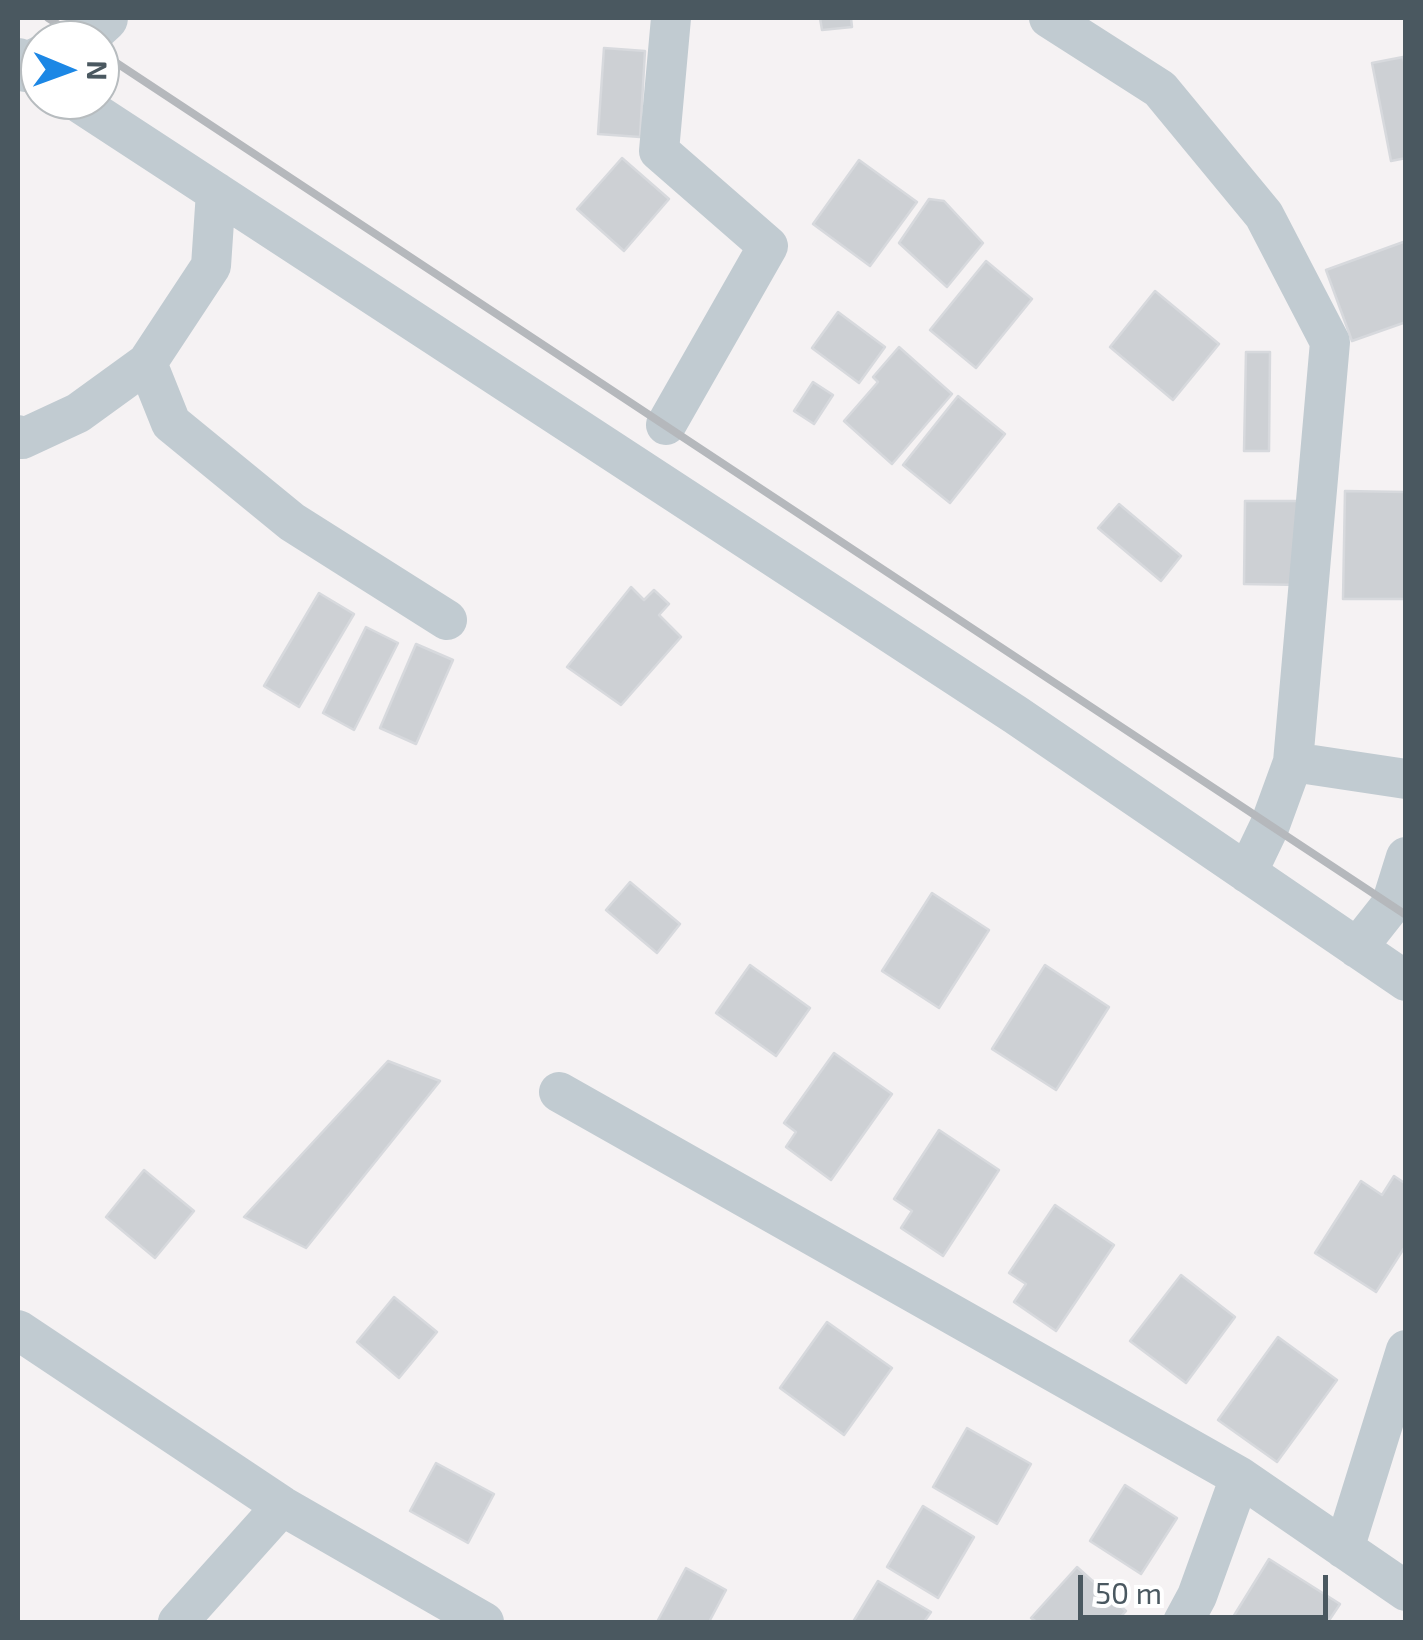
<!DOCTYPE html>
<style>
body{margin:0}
#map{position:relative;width:1423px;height:1640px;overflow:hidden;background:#f5f2f3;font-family:"Exo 2",sans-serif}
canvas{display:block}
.frame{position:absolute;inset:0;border:20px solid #4a5860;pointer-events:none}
.north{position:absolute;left:20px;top:20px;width:100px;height:100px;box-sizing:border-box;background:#fff;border:2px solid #b7bcbf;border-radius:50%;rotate:91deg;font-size:28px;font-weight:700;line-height:40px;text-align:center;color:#4a5860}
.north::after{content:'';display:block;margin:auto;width:35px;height:45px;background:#1c87e5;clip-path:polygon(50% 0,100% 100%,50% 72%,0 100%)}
.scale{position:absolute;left:1078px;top:1575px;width:250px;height:45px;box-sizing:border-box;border:5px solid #4a5860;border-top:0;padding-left:12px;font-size:30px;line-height:35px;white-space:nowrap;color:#4a5860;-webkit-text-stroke:8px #fff;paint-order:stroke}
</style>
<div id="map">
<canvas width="1423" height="1640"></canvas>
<div class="frame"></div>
<div class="north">N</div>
<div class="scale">50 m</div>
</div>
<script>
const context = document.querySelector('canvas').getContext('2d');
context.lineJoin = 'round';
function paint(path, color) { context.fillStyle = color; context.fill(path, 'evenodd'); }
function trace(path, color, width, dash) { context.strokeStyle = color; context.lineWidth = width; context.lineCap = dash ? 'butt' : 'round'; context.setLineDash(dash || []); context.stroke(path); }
const building = new Path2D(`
 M820,18H851L852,27L822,30Z
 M604,48L645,51L640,137L598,134Z
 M1403,57L1406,70V158L1391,161L1372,63Z
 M622,158L669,199L624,251L577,209Z
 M859,160L917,202L870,266L813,224Z
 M929,199L944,201L983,243L947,287L899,243Z
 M1406,241V322L1352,341L1326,270Z
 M986,261L1032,299L976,368L930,330Z
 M1155,291L1219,344L1173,400L1110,347Z
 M838,312L885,347L859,383L812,348Z
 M899,347L952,394L892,464L844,421L878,382L873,377Z
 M1246,352H1270L1269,451H1244Z
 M813,382L833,395L814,424L794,411Z
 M958,396L1005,434L950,503L903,465Z
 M1345,491L1406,492V599H1343Z
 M1245,501H1303L1302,585L1244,584Z
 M1119,504L1181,556L1161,581L1098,528Z
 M631,587L644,600L654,590L669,604L659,615L681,637L621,705L567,667Z
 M319,593L354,614L299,707L264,686Z
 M366,627L398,643L354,730L323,713Z
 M416,644L453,660L416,744L380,728Z
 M630,882L680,924L657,953L606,910Z
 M932,893L989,930L939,1008L882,971Z
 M750,965L810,1008L776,1056L716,1013Z
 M1045,965L1109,1007L1056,1090L992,1049Z
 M834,1053L892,1094L831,1180L786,1147L796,1132L784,1123Z
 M388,1061L440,1081L306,1248L244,1217Z
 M939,1130L999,1170L943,1256L901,1228L912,1211L894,1199Z
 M144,1170L194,1211L155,1258L106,1217Z
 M1394,1176L1406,1184V1245L1376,1292L1315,1253L1361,1181L1382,1195Z
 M1055,1205L1114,1245L1056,1331L1014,1302L1026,1284L1009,1273Z
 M1181,1275L1235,1317L1186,1383L1130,1341Z
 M394,1297L437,1332L399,1378L357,1342Z
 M827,1322L892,1368L844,1435L780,1388Z
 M1278,1337L1337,1380L1277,1462L1218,1420Z
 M967,1428L1031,1464L997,1524L933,1487Z
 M436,1463L494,1494L468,1543L410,1511Z
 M1125,1485L1177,1518L1141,1574L1090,1541Z
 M923,1506L974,1537L938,1598L887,1567Z
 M1269,1559L1340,1604L1328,1622H1230Z
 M1077,1567L1126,1611L1116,1622H1037L1031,1618Z
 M686,1568L726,1590L709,1622H657Z
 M878,1581L931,1612L924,1622H853Z`);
paint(building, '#cdd0d4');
trace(building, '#d7d9dd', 2.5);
trace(new Path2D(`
 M1049,18L1160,89L1264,215L1330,342L1293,762L1270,825L1247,873
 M75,100L1016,715L1406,981
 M216,192L211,266L147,363L171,423L292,522L447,620
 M666,425L768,246L659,151L671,18
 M18,435L22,439L78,413L147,363
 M1293,762L1406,779
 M1357,948L1391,905L1406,857
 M559,1092L1240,1477
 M18,1330L282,1506L484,1622
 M1344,1549L1406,1350
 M178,1622L282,1506
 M1183,1622L1197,1596L1240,1477L1406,1591`), '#c1cbd1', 40);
trace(new Path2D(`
 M80,40L104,18
 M18,62L26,68L40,60`), '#c1cbd1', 48);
trace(new Path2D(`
 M48,18L82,40
 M100,52L1406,915`), '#b5b8bc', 8);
</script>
